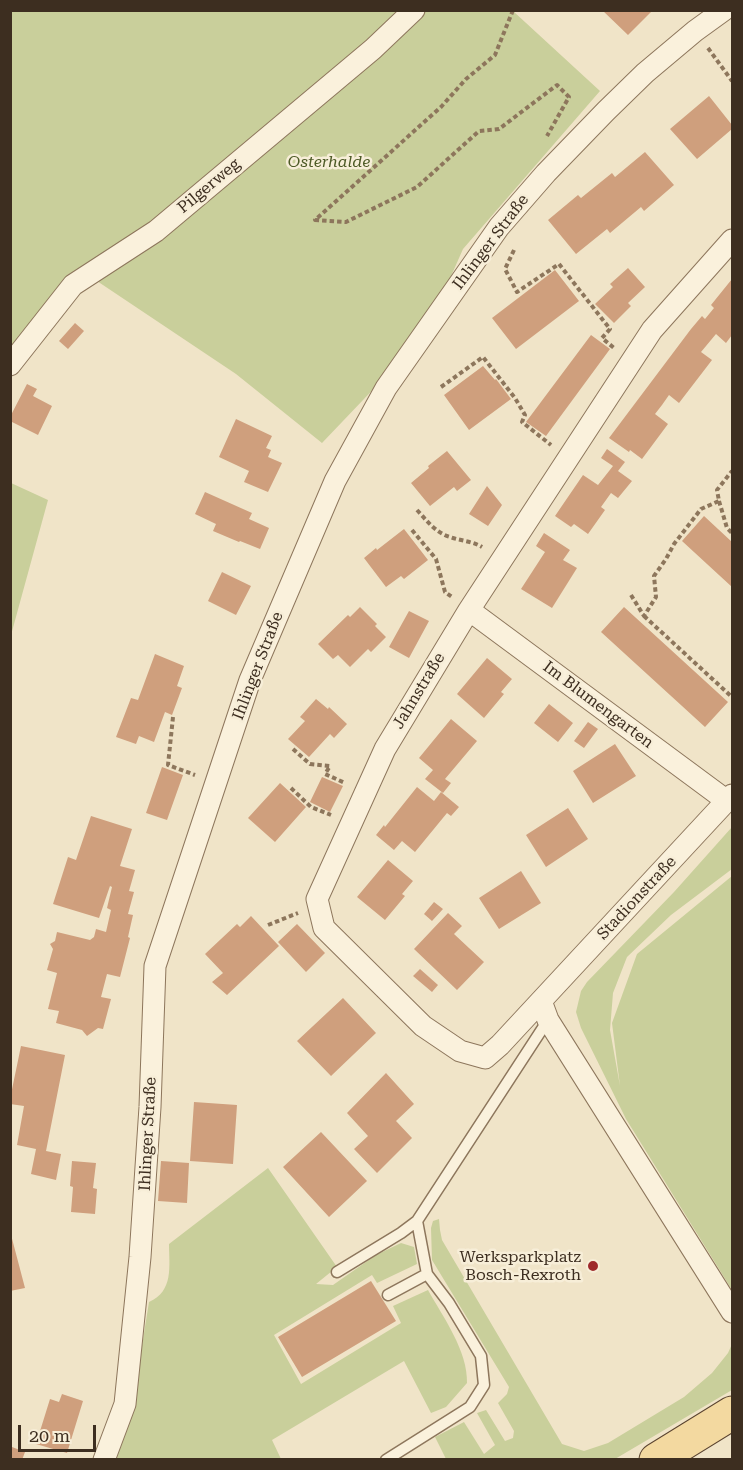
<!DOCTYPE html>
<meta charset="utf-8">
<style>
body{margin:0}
#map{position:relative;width:743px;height:1470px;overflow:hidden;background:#f0e4c8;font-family:"Roboto Serif",serif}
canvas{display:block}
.frame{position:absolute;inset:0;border:12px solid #3d2e20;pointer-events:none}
.scale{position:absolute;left:18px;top:1425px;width:78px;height:27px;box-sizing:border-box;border:3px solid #3d2e20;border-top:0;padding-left:8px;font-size:18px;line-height:21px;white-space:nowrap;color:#3d2e20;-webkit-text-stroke:4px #f7eed8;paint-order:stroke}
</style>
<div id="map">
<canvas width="743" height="1470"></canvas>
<div class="frame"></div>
<div class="scale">20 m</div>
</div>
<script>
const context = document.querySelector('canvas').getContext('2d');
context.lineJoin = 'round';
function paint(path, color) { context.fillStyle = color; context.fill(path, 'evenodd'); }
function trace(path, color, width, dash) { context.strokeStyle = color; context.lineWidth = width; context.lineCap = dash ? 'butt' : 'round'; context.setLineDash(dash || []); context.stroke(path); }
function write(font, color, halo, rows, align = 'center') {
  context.font = font + ' "Roboto Serif",serif'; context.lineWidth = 5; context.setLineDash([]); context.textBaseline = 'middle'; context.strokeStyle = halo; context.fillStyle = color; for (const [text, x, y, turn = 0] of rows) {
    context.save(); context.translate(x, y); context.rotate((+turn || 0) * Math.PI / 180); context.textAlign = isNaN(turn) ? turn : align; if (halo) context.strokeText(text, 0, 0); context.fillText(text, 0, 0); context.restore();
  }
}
paint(new Path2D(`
 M11,11H513L600,91L463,249L425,335L322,443L236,374L91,277L11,367Z
 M11,483L48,500L11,635L10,483Z
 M732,827V869L671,915L627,957L613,993L610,1030L620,1086L612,1023L637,954L732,876V1290L626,1119L581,1028L576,1012L581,991L587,982L674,892Z
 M268,1168L337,1267L316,1284L333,1285L376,1255L401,1243L414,1247L417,1264L377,1283L372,1275L274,1335L301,1384L401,1323L393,1306L428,1290C443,1317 468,1351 467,1383L446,1407L431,1413L404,1361L272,1440L281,1459L113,1460L131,1414L149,1302C174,1291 169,1266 169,1244Z
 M439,1219L440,1230L442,1240L562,1444L584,1451L608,1443L684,1397L712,1373L728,1353L732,1344V1390L615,1459H446L435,1437L464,1422L484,1454L495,1445L477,1413L486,1410L505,1441L513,1438L514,1431L498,1403L507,1394L509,1387L432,1260L431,1228L433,1221Z`), '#c9cf9b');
paint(new Path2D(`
 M602,10H653L628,35Z
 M709,96L732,125V129L697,159L670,129Z
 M645,152L674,185L644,211L641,207L610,233L607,229L576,254L548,220L578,195L581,198L612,173L615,177Z
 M628,268L645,287L628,303L631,306L614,323L595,304L613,287L610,284Z
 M555,270L579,301L516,349L492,318Z
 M732,279V335L726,343L716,334L701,352L712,360L679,403L669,395L662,405L655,414L668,424L642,459L630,450L629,452L609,438L691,329L702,316L705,319L714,308L711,305Z
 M75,323L84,331L68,349L59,341Z
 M591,335L610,349L546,436L526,422Z
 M483,366L495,380L496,379L511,399L469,430L444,395Z
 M27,384L37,389L33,396L52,406L38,435L10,421V417Z
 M236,419L272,436L266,448L271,450L268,457L282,463L268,492L244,482L249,471L219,457Z
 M607,449L625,462L618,471L632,481L618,498L611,493L601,507L605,510L588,534L574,524L571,527L555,516L583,475L598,485L613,466L601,458Z
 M447,451L471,480L457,491L454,487L430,506L411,483L429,468L428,466Z
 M487,486L502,505L488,526L469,514Z
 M205,492L252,513L249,519L269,528L260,549L240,541L239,542L213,531L216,524L195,514Z
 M704,516L732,542V587L682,541Z
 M404,529L428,560L404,579L401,576L386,587L364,558L376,548L377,550Z
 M544,533L570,550L563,560L577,568L552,608L521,589L545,552L536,546Z
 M222,572L251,586L236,615L208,601Z
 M360,607L377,624L375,626L386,637L371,652L368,649L350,667L338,655L333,659L318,644L348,615L350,617Z
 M624,607L728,702L705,727L601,632Z
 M409,611L429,621L409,658L389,647Z
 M155,654L184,666L177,686L182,688L172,715L165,712L154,742L139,736L136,744L116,737L131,698L138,700Z
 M487,658L512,679L501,692L504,694L484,718L457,694Z
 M316,699L328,709L329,707L347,724L334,738L330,734L309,757L288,739L305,721L300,717Z
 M549,704L573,723L558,742L534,723Z
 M451,719L477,741L445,779L451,783L443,793L425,779L433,770L419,758Z
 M588,722L598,729L584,748L574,741Z
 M615,744L636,776L593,803L573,771Z
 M162,767L183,775L167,820L146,813Z
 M322,777L343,786L330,812L310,802Z
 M280,783L306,807L275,842L248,818Z
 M417,787L434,801L441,792L459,807L451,816L447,813L415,852L402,841L394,850L376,835L384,825L385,827Z
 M568,808L588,839L546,867L526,835Z
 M91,816L132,829L120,866L135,870L129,891L134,892L128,914L133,915L128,937L130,938L120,977L107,974L101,997L111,999L103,1029L98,1028L87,1036L82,1030L56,1023L59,1011L48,1009L57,973L47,970L53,949L50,944L55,941L57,932L90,940L94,937L96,929L106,932L111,910L107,908L112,887L110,886L99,918L53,904L68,857L76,860Z
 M388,860L413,881L402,894L405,896L385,920L357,897Z
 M521,871L541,903L499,929L479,898Z
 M434,902L443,909L432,921L424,914Z
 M448,913L462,926L454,934L484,962L457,990L414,949Z
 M251,916L279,946L227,995L212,982L223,973L205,954L237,924L240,927Z
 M297,924L325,953L306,972L278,942Z
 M420,969L438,985L432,992L413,976Z
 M343,998L376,1033L331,1076L297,1041Z
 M21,1046L65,1055L46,1151L61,1154L56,1180L31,1174L36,1149L17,1145L24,1106L10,1104V1099Z
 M386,1073L414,1104L396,1121L412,1138L377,1173L354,1149L368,1136L347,1113Z
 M194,1102L237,1105L233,1164L190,1161Z
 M321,1132L367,1181L329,1217L283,1167Z
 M72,1161L96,1163L93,1188L97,1189L95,1214L71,1212L73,1187L70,1186Z
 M161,1161L189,1163L187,1203L158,1201Z
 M10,1231L25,1288L10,1291Z
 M371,1281L396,1321L302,1377L278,1337Z
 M62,1394L83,1401L67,1453L36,1444L50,1399L59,1402Z
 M12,1447L25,1452L22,1460H10Z`), '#cf9f7d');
const lane = new Path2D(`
 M337,1272L401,1233L417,1221L548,1020
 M388,1295L427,1274
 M386,1460L470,1407L484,1385L481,1356L449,1303L427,1274L417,1221`);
const street = new Path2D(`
 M732,240L652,330L469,610L385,749L317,899L324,928L423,1026L460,1051L485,1058L500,1045L732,795
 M10,365L73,285L156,231L373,49L414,10
 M469,610L727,801
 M541,1001L548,1020L732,1312
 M104,1460L125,1404L140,1257L150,1107L155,966L250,680L335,481L386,388L499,227L546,173L606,111L645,73L695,31L724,10`);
const primary = new Path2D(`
 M656,1460L732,1413`);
trace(lane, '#8d765c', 13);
trace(street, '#8d765c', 23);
trace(primary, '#5b4430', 35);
trace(new Path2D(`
 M513,10L495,55L466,79L441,107L315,220L346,222L417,187L479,131L499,129L557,85L569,97L547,136
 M708,48L732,81
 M514,250L505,269L517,292L559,264L610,329L602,338L614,348
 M441,387L483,357L515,398L525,415L522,422L551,445
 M719,501L727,528L732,533
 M417,510C427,521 436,533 450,537C461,541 472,541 482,547
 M412,530L436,559L445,592L452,597
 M631,595L644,616L656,597L654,576L666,559L674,544L701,509L719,501L717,490L732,471
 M644,616L732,697
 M173,717L168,765L195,775
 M293,749L310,764L330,766L325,774L345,783
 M291,788L311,807L331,815
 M268,925L298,913`), '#8d765c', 4, [4.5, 3]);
trace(lane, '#faf1dc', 10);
trace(street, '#faf1dc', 21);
trace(primary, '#f3d9a0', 33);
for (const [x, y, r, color] of [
 [593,1266,6,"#9e2a2b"]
]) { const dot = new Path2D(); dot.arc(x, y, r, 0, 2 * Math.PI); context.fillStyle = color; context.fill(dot); trace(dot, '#f7eed8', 2); }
write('italic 16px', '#4d5a26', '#f7eed8', [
 ["Osterhalde",329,162]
]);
write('16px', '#3d2e20', '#f7eed8', [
 ["Pilgerweg",209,186,-40],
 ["Ihlinger Straße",491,242,-53],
 ["Ihlinger Straße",258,666,-69],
 ["Jahnstraße",419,691,-59],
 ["Im Blumengarten",598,705,37],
 ["Stadionstraße",637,898,-47],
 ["Ihlinger Straße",148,1134,-87]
]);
write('16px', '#3d2e20', '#f7eed8', [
 ["Werksparkplatz",581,1257],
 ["Bosch-Rexroth",581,1275]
], 'right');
</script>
